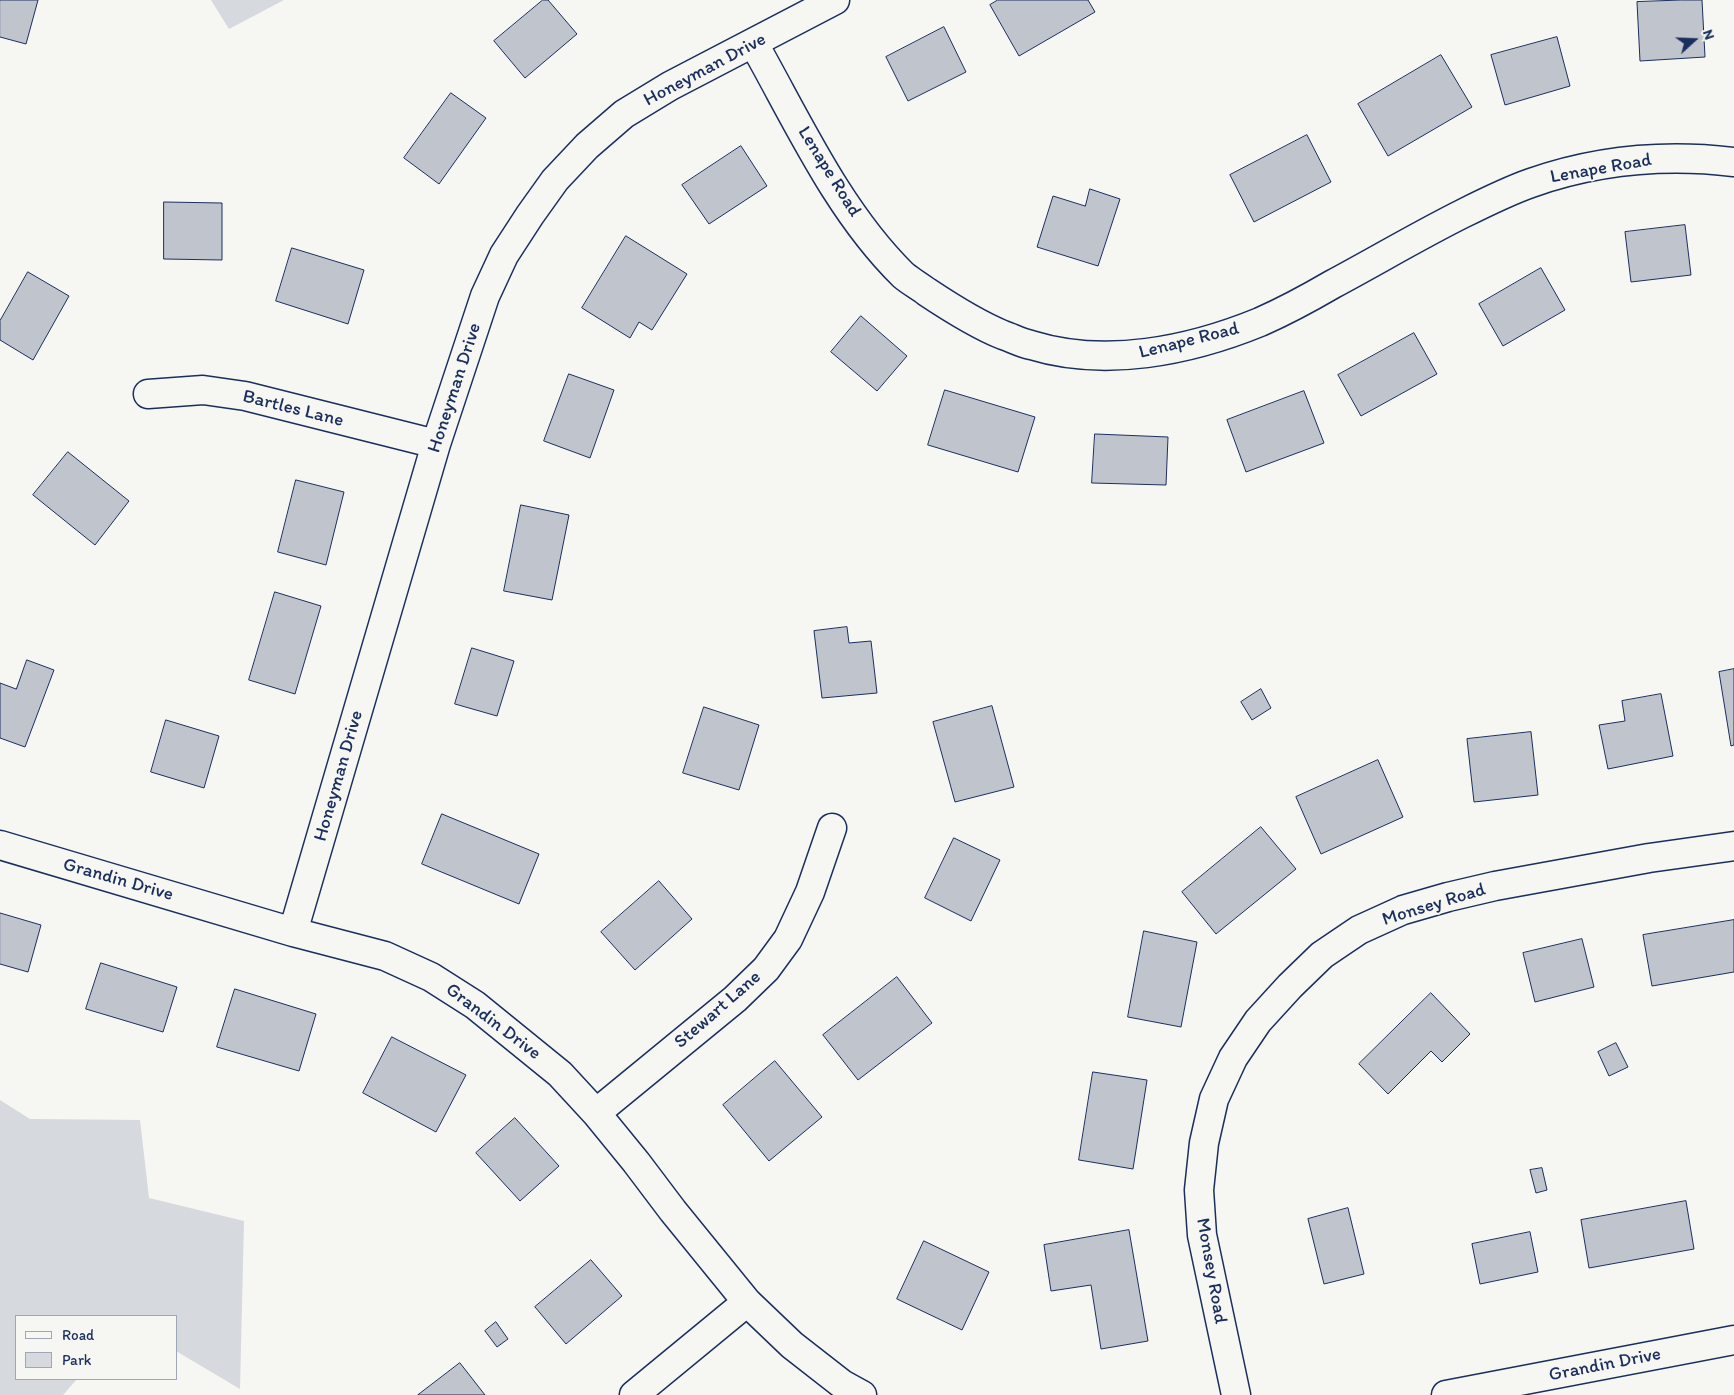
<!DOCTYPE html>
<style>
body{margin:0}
#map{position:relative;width:1734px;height:1395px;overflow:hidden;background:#f6f6f2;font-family:Itim,sans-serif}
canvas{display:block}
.legend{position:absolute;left:15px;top:1315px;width:162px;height:65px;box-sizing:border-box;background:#f6f6f2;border:1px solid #9ea6b7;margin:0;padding:6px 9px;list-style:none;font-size:15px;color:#1b2f5e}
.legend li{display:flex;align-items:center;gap:10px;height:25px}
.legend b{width:25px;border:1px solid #9ea6b7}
.north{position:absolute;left:1669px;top:15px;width:50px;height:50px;-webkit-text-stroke:4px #f6f6f2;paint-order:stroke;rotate:70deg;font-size:14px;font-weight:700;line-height:20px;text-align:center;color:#1b2f5e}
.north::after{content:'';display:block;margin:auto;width:18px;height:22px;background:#1b2f5e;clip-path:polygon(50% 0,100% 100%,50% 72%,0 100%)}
</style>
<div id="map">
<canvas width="1734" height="1395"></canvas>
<ul class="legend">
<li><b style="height:6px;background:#f6f6f2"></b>Road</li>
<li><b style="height:14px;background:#d6d9dd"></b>Park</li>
</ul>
<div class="north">N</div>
</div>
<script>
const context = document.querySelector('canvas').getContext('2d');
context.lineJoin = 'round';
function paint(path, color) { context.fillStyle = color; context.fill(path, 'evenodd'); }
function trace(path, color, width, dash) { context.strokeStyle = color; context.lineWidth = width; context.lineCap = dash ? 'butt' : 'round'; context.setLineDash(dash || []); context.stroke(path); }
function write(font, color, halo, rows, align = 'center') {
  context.font = font + ' Itim,sans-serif'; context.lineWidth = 4; context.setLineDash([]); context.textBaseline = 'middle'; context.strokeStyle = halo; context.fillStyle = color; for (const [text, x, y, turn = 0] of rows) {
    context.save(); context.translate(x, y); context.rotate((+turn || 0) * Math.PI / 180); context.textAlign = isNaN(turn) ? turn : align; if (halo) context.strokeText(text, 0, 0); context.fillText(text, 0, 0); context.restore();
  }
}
paint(new Path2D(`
 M211,0H284L229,29Z
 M0,1100L30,1119L140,1120L149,1198L244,1221L240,1389L176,1351V1316H16V1379H77L63,1395H0Z`), '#d6d9dd');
const building = new Path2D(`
 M0,0H38L26,44L0,37Z
 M543,0H548L577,34L525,78L494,41Z
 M998,0H1088L1095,12L1019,56L990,5Z
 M1681,0H1702L1705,57L1640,61L1637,2Z
 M944,27L966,72L908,101L886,57Z
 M1557,37L1570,86L1505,105L1491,55Z
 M1441,55L1472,107L1388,156L1358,104Z
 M451,93L486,118L439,184L404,158Z
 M1307,135L1331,182L1254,222L1230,175Z
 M741,146L767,186L709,224L682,185Z
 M1090,189L1120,199L1098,266L1037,247L1053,196L1085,206Z
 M164,202L222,203V260L164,259Z
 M1685,225L1691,275L1631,282L1625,232Z
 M626,236L687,274L652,330L639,322L630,338L582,308Z
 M292,248L364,270L348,324L276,301Z
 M1541,268L1565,310L1503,346L1479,304Z
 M28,272L69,296L33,360L0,340V321Z
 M861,316L907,356L877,391L831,352Z
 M1414,333L1437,374L1361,416L1338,375Z
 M569,374L614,390L590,458L544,441Z
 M945,390L1035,417L1018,472L928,445Z
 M1304,391L1324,443L1246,472L1227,420Z
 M1095,434L1168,437L1166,485L1092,483Z
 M68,452L129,501L95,545L33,495Z
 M296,480L344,492L326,565L278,552Z
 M521,505L569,515L552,600L504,591Z
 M275,592L321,606L295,694L249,680Z
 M847,627L849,643L871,641L877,693L822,698L814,631Z
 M472,648L514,661L497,716L455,704Z
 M27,660L54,670L25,747L0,738V683L16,689Z
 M1734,669V745L1731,746L1719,672Z
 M1261,689L1271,708L1252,720L1241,702Z
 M1661,694L1673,756L1608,769L1599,725L1625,721L1622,701Z
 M992,706L1014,787L955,802L933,722Z
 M704,707L759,725L739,790L683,773Z
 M166,720L219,736L204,788L151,772Z
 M1531,732L1538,795L1474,802L1467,739Z
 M1378,760L1403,817L1321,854L1296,797Z
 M442,814L539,854L519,904L422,864Z
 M1261,827L1296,869L1216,934L1182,892Z
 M954,838L1000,860L971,921L925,898Z
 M659,881L692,919L635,970L601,932Z
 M0,913L41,925L28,972L0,964Z
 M1734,920V972L1652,986L1643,935Z
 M1144,931L1197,942L1181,1027L1128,1017Z
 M1582,939L1594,987L1535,1002L1523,953Z
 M101,963L177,987L163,1032L86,1009Z
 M897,977L932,1023L858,1080L823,1035Z
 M235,989L316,1014L299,1071L217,1047Z
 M1431,993L1470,1034L1442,1062L1431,1051L1388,1094L1359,1064Z
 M392,1037L466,1075L436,1132L363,1093Z
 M1616,1043L1628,1067L1609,1076L1598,1052Z
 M775,1061L822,1117L769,1161L723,1105Z
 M1093,1072L1147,1080L1133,1169L1079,1160Z
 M515,1118L559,1166L520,1201L476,1153Z
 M1542,1168L1547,1190L1536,1193L1530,1170Z
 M1686,1201L1694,1249L1589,1268L1581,1220Z
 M1348,1208L1364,1274L1324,1284L1308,1219Z
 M1129,1230L1148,1341L1101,1349L1091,1285L1051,1291L1044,1245Z
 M1530,1232L1538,1272L1480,1284L1472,1244Z
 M924,1241L989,1272L962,1330L897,1299Z
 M591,1260L622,1296L566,1344L535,1307Z
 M496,1322L508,1339L497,1347L485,1331Z
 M460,1363L485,1395H418Z`);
paint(building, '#c0c4cd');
trace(building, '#1b2f5e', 1);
const minor = new Path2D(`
 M754,44C798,122 838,211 903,275C910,281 919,286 927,292C951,308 976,324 1003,335C1012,338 1021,343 1031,345C1105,368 1189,351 1260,322C1285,311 1309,298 1333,284C1376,261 1418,236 1462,214C1484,203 1508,191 1531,183C1596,160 1666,154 1734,162
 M148,394L203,390L245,396L436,444
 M0,845L293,932L385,956L431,977L475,1005L560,1074L596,1113L636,1162L673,1211L747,1302L792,1345L842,1384L862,1395
 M293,932L436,444L485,296L504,255L530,215L555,180L587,146L624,114L670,86L835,0
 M596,1113L735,999L766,969L788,939L810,892L832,828
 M634,1395L747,1302
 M1236,1395L1202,1235L1199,1190L1204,1143L1214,1099L1233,1058L1258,1021L1290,986L1322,955L1359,930L1403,910L1448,897L1495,886L1649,858L1734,846
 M1446,1395L1734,1340`);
trace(minor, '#1b2f5e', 31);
trace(minor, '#f6f6f2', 28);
write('19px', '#1b2f5e', '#f6f6f2', [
 ["Honeyman Drive",705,70,-28],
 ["Lenape Road",1601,169,-10],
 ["Lenape Road",829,172,58],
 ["Lenape Road",1189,341,-14],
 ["Honeyman Drive",455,388,-72],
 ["Bartles Lane",293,409,14],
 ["Honeyman Drive",339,776,-74],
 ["Grandin Drive",118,880,16],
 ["Monsey Road",1434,905,-17],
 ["Stewart Lane",718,1010,-41],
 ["Grandin Drive",493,1022,37],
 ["Monsey Road",1211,1271,80],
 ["Grandin Drive",1605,1365,-11]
]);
</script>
